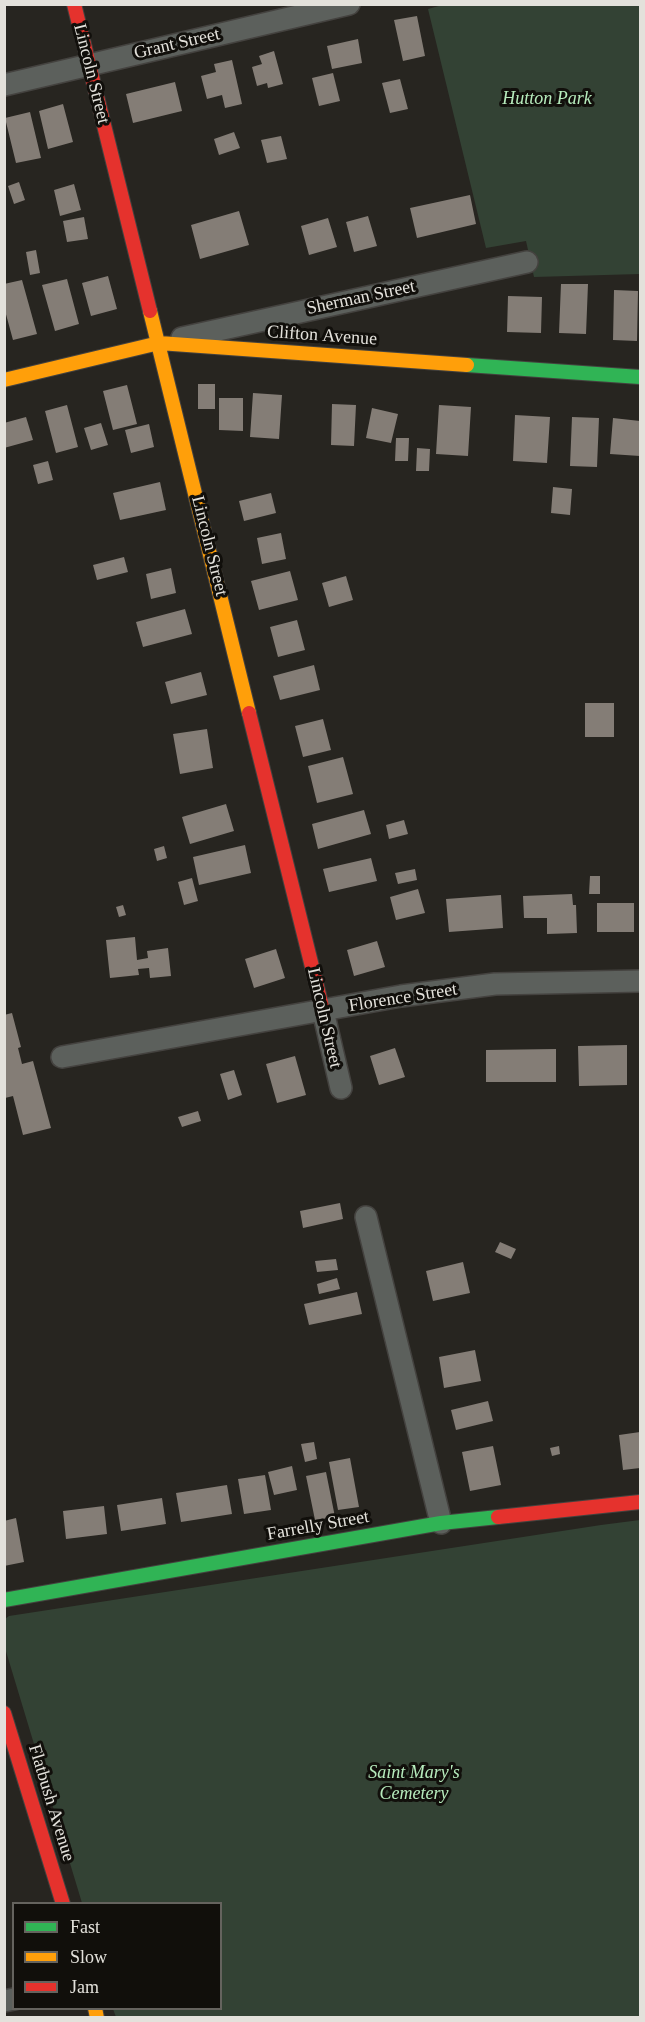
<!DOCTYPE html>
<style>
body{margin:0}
#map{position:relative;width:645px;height:2022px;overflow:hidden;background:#272520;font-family:"Times New Roman",serif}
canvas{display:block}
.frame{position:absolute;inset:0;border:6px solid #e3e1db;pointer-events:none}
.legend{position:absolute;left:12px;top:1902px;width:210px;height:108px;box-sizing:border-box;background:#110f0b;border:2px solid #65635e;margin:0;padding:8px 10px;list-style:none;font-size:18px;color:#e3e1db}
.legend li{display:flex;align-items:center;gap:12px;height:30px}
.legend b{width:30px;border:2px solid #65635e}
</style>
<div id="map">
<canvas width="645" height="2022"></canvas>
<div class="frame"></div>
<ul class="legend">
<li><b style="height:8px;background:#30b455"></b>Fast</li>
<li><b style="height:8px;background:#ff9f0a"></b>Slow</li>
<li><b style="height:8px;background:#e5322d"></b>Jam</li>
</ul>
</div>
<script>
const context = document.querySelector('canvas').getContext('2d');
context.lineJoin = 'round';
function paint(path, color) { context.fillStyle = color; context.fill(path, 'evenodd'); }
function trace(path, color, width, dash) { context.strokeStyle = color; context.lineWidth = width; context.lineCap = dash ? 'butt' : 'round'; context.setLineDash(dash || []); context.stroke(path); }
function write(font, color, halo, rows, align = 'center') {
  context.font = font + ' "Times New Roman",serif'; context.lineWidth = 6; context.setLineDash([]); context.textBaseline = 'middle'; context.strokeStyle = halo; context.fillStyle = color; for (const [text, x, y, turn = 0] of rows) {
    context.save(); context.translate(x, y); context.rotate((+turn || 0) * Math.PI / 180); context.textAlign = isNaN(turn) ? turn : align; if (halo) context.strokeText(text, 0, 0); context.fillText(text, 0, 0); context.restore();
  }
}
paint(new Path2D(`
 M446,4L640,5V274L534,277L526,241L486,248L428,9Z
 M640,1520V2017H116L113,2009L220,2008V1904L82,1903L5,1648V1619L9,1616L601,1525Z`), '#334234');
paint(new Path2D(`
 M417,16L425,56L403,61L394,20Z
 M358,39L362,63L332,69L327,46Z
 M274,51L283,84L268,88L267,83L257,86L252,67L262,64L259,56Z
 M232,60L242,104L225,108L222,95L207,99L201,76L216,72L214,64Z
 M333,73L340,101L319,106L312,78Z
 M400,79L408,109L390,113L382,83Z
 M175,82L182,111L133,123L126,94Z
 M63,104L73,142L48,149L39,111Z
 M30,112L41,158L16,163L5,118Z
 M234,132L240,148L219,155L214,139Z
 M281,136L287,159L267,163L261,140Z
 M19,182L25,200L14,204L8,186Z
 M74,184L81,210L60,216L54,190Z
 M470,195L476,224L417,238L410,208Z
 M239,211L249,245L200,259L191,225Z
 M368,216L377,246L354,252L346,222Z
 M84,217L88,239L67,242L63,221Z
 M328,218L337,247L309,255L301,226Z
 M36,250L40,273L30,275L26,252Z
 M108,276L117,309L91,316L82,283Z
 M67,279L79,324L55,331L42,285Z
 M22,280L37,334L13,340L4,307V284Z
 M561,284H588L586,334L559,333Z
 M614,290L638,291L637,341L613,340Z
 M508,296L542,297L541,333L507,332Z
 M198,384H215V409H198Z
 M127,385L137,424L113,430L103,391Z
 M253,393L282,395L279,439L250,437Z
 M219,398H243V431L219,430Z
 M332,404L356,405L354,446L331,445Z
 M67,405L78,447L56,453L45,411Z
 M439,405L471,407L468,456L436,454Z
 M372,408L398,414L391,443L366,438Z
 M515,415L550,417L547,463L513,461Z
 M26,417L33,440L4,448V423Z
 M572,417L599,418L597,467L570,466Z
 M613,418L640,421V456L610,454Z
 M101,423L108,445L91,450L84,428Z
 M149,424L154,447L131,453L125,430Z
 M396,438H409L408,461H395Z
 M417,448L430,449L429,471H416Z
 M48,461L53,480L38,484L33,465Z
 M160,482L166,510L120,520L113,493Z
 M553,487L572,489L570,515L551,513Z
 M271,493L276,513L244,521L239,501Z
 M281,533L286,559L262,564L257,538Z
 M124,557L128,572L97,580L93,565Z
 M171,568L176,593L151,599L146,574Z
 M290,571L298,600L259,610L251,581Z
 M346,576L353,600L329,607L322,583Z
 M185,609L192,634L143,647L136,622Z
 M297,620L305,650L278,657L270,627Z
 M314,665L320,690L280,700L273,676Z
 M201,672L207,695L171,704L165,682Z
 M585,703H614V737H585Z
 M323,719L331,750L303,757L295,726Z
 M207,729L213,768L180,774L173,734Z
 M343,757L353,794L317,803L308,766Z
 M226,804L234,831L190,844L182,817Z
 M364,810L371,834L318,849L312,824Z
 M404,820L408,834L389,839L386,825Z
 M245,845L251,873L199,885L193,857Z
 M164,846L167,858L157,861L154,849Z
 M371,858L377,881L329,892L323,869Z
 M415,869L417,880L398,884L395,873Z
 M590,876H600V894H589Z
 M192,878L198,901L184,905L178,882Z
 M418,889L425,913L396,920L390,897Z
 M572,894L573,905H576L577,933L547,934V918H524L523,896Z
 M501,895L503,928L449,932L446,899Z
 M597,903H634V932H597Z
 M123,905L126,915L119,917L116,907Z
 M135,937L137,960L148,958L147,951L168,948L171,976L150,978L149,968L138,969L139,975L110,978L106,940Z
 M377,941L385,967L354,976L347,950Z
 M276,949L285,978L254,988L245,959Z
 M12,1013L21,1047L18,1048L22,1064L33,1061L51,1128L23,1135L13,1096L5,1098L4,1095V1015Z
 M627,1045V1085L579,1086L578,1046Z
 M395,1048L405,1077L379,1085L370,1056Z
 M556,1049V1082H486V1050Z
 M295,1056L306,1095L277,1103L266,1064Z
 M234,1070L242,1095L228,1100L220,1074Z
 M198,1111L201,1121L182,1127L178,1117Z
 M340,1203L343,1219L303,1228L300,1211Z
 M500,1242L516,1249L511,1259L495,1252Z
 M336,1259L338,1270L317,1272L315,1261Z
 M463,1262L470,1293L433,1301L426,1271Z
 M337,1278L340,1289L319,1294L317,1284Z
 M357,1292L362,1314L309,1325L304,1304Z
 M475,1350L481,1381L444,1388L439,1357Z
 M488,1401L493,1421L456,1430L451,1410Z
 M640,1432V1468L623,1470L619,1435Z
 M314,1442L317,1459L305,1462L301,1444Z
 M493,1446L501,1485L470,1491L462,1452Z
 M559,1446L560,1454L552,1456L550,1448Z
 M350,1458L359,1507L338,1510L329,1462Z
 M292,1466L297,1490L274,1495L268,1472Z
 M326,1472L335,1517L315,1520L306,1476Z
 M265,1475L271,1510L244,1514L238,1479Z
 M227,1485L232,1514L181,1522L176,1493Z
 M162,1498L166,1524L121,1531L117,1505Z
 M104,1506L107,1534L66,1539L63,1511Z
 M16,1518L24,1562L4,1566V1521Z`), '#847d76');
const street = new Path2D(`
 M4,85L349,4
 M182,338L527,262
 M323,1011L341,1088
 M62,1057L401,996L495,984L640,981
 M366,1217L441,1523
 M4,2001L14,1999`);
const fast = new Path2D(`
 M467,365L640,377
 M4,1600L441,1523L498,1517`);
const slow = new Path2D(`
 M150,311L249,713
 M4,380L159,343L467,365
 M95,2008L97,2018`);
const jam = new Path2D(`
 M74,4L150,311
 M249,713L323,1011
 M498,1517L640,1502
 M4,1713L63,1904`);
trace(street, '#44423f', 24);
trace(fast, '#44423f', 16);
trace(slow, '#44423f', 16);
trace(jam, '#44423f', 16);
trace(street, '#5c605c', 21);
trace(fast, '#30b455', 14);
trace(slow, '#ff9f0a', 14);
trace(jam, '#e5322d', 14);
write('18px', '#e3e1db', '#110f0b', [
 ["Grant Street",177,44,-13],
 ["Lincoln Street",91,74,76],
 ["Sherman Street",361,298,-12],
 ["Clifton Avenue",322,336,4],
 ["Lincoln Street",209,546,76],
 ["Florence Street",403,998,-9],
 ["Lincoln Street",324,1018,77],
 ["Farrelly Street",318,1526,-10],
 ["Flatbush Avenue",51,1803,73]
]);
write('italic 18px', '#b6ebbc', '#110f0b', [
 ["Hutton Park",547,99],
 ["Saint Mary's",414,1773],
 ["Cemetery",414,1794]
]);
</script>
